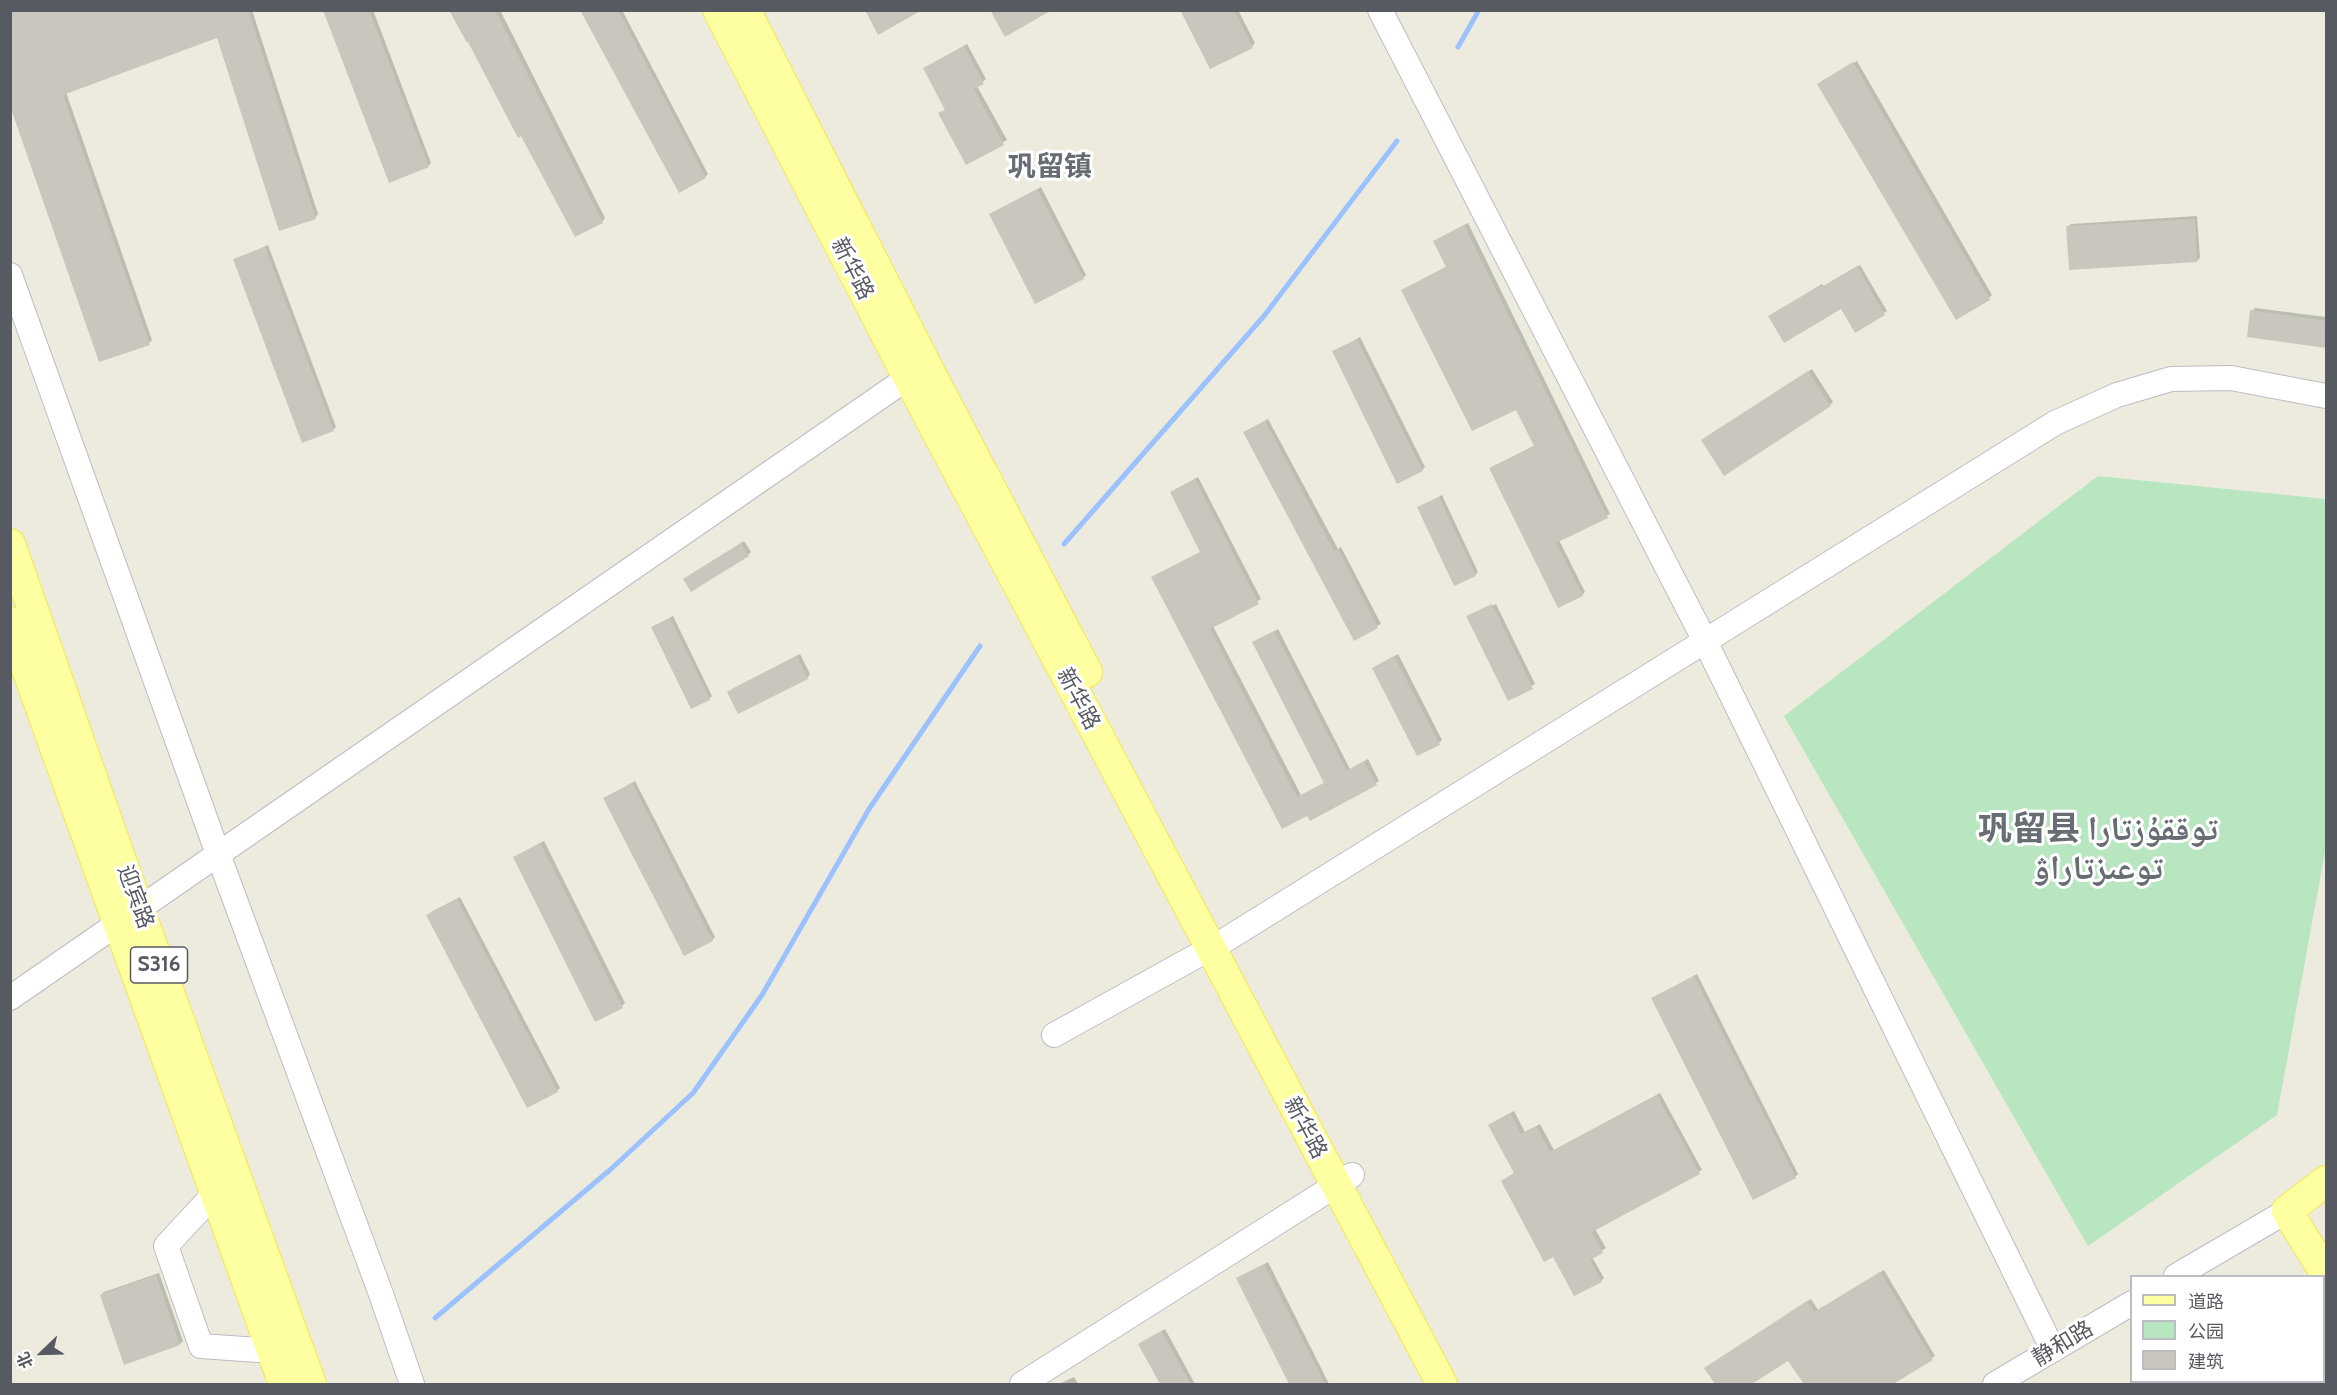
<!DOCTYPE html>
<meta charset="utf-8">
<style>
body{margin:0}
#map{position:relative;width:2337px;height:1395px;overflow:hidden;background:#ecebde;font-family:Cabin,"Noto Sans SC",sans-serif}
canvas{display:block}
.frame{position:absolute;inset:0;border:12px solid #575a61;pointer-events:none}
.legend{position:absolute;left:2130px;top:1275px;width:195px;height:108px;box-sizing:border-box;background:#fff;border:2px solid #bcbdc0;margin:0;padding:8px 10px;list-style:none;font-size:18px;color:#575a61}
.legend li{display:flex;align-items:center;gap:12px;height:30px}
.legend b{width:30px;border:2px solid #bcbdc0}
.north{position:absolute;left:12px;top:1323px;width:60px;height:60px;-webkit-text-stroke:4px #fff;paint-order:stroke;rotate:247deg;font-size:16px;font-weight:700;line-height:24px;text-align:center;color:#575a61}
.north::after{content:'';display:block;margin:auto;width:21px;height:27px;background:#575a61;clip-path:polygon(50% 0,100% 100%,50% 72%,0 100%)}
</style>
<div id="map">
<canvas width="2337" height="1395"></canvas>
<div class="frame"></div>
<ul class="legend">
<li><b style="height:8px;background:#feffa0"></b>道路</li>
<li><b style="height:16px;background:#b8e6c0"></b>公园</li>
<li><b style="height:16px;background:#c9c7bd"></b>建筑</li>
</ul>
<div class="north">北</div>
</div>
<script>
const context = document.querySelector('canvas').getContext('2d');
context.lineJoin = 'round';
function paint(path, color) { context.fillStyle = color; context.fill(path, 'evenodd'); }
function trace(path, color, width, dash) { context.strokeStyle = color; context.lineWidth = width; context.lineCap = dash ? 'butt' : 'round'; context.setLineDash(dash || []); context.stroke(path); }
function write(font, color, halo, rows, align = 'center') {
  context.font = font + ' Cabin,"Noto Naskh Arabic","Noto Sans SC",sans-serif'; context.lineWidth = 6; context.setLineDash([]); context.textBaseline = 'middle'; context.strokeStyle = halo; context.fillStyle = color; for (const [text, x, y, turn = 0] of rows) {
    context.save(); context.translate(x, y); context.rotate((+turn || 0) * Math.PI / 180); context.textAlign = isNaN(turn) ? turn : align; if (halo) context.strokeText(text, 0, 0); context.fillText(text, 0, 0); context.restore();
  }
}
paint(new Path2D(`
 M2098,476L2326,499V846L2277,1115L2088,1246L1784,716Z`), '#b8e6c0');
paint(new Path2D(`
 M209,10H252L318,214L315,218L218,36L66,92L152,340L149,343L10,106Z
 M325,10H373L431,163L428,166Z
 M450,10H500L605,218L602,222L469,40Z
 M582,10H622L708,174L705,177Z
 M1182,10H1238L1255,43L1252,46Z
 M967,44L986,79L977,86L1007,140L967,163L940,114L946,109L925,68Z
 M1857,61L1992,295L1989,298L1822,81Z
 M1041,187L1086,275L1083,278L991,215Z
 M2197,216L2200,258L2197,261L2067,227L2071,224Z
 M1468,223L1610,514L1559,540L1585,592L1582,595L1491,468L1535,445L1516,408L1403,290L1447,266L1434,241Z
 M268,245L336,427L333,430L234,260Z
 M1860,265L1887,311L1856,331L1842,307L1773,314L1822,284L1824,286Z
 M2255,308L2326,317V347L2248,336L2252,311Z
 M1360,337L1425,467L1422,470L1334,352Z
 M1812,369L1833,402L1830,405L1706,437Z
 M1268,419L1338,549L1341,547L1381,624L1354,639L1248,430Z
 M1198,477L1261,599L1213,626L1301,795L1326,782L1254,643L1278,629L1350,769L1368,759L1379,781L1311,819L1153,577L1202,551L1171,492Z
 M1442,495L1478,572L1475,575L1419,508Z
 M744,541L751,552L748,555L684,579Z
 M1496,604L1535,684L1509,699L1470,617Z
 M673,616L712,696L709,699L653,627Z
 M800,654L810,674L807,678L739,712L729,692L732,689Z
 M1398,654L1442,740L1439,743L1373,668Z
 M635,781L715,937L712,940L605,798Z
 M544,841L625,1003L622,1006L515,857Z
 M460,897L560,1088L557,1091L431,912Z
 M1697,974L1798,1174L1795,1177L1653,998Z
 M1660,1093L1702,1170L1595,1229L1606,1248L1592,1257L1604,1278L1601,1281L1554,1255L1503,1181L1515,1173L1493,1123L1514,1111L1525,1132L1540,1124L1554,1150Z
 M1268,1262L1329,1384H1291L1238,1278Z
 M1884,1270L1935,1356L1890,1384L1881,1371L1861,1384H1806L1789,1359L1749,1384H1717L1706,1368L1811,1299L1818,1310Z
 M159,1273L183,1341L180,1344L125,1363L101,1295L104,1292Z
 M1165,1329L1195,1384H1162L1140,1344Z
 M1074,1377L1078,1384H1059Z
 M2196,1382H2291L2293,1384H2248L2247,1383L2244,1384H2191Z`), '#0003');
trace(new Path2D(`
 M1458,47L1479,10
 M1064,544L1264,316L1397,141
 M435,1318L611,1169L693,1093L762,995L869,809L980,646`), '#9bc2ff', 5);
paint(new Path2D(`
 M10,10H248L316,219L279,231L217,38L63,95L150,345L99,362L10,106Z
 M323,10H369L429,167L389,183Z
 M449,10H495L603,223L575,237L521,136L518,138L468,42L467,43Z
 M580,10H618L706,178L679,193Z
 M865,10H922L878,35Z
 M990,10H1052L1005,37Z
 M1180,10H1234L1253,48L1210,69Z
 M964,46L984,84L974,89L1004,145L966,165L938,113L945,110L923,68Z
 M1853,62L1990,300L1956,320L1817,84Z
 M1037,189L1084,279L1035,304L989,214Z
 M2195,219L2197,262L2069,270L2066,226Z
 M1464,225L1608,518L1556,543L1583,596L1558,608L1489,468L1534,446L1516,410L1472,431L1401,290L1446,267L1433,241Z
 M265,247L334,431L302,443L233,259Z
 M1857,266L1885,315L1855,333L1841,309L1784,343L1768,316L1819,286L1820,288Z
 M2250,310L2326,321V348L2247,337Z
 M1357,339L1423,471L1397,484L1332,351Z
 M1808,371L1831,406L1724,476L1701,440Z
 M1265,421L1334,551L1338,549L1378,628L1354,641L1243,432Z
 M1195,479L1259,604L1210,629L1297,797L1324,783L1252,642L1274,631L1347,771L1364,761L1377,785L1310,821L1307,816L1282,829L1151,577L1200,552L1170,492Z
 M1439,497L1476,576L1454,586L1417,507Z
 M741,543L749,556L691,592L683,579Z
 M1492,604L1533,689L1508,701L1466,616Z
 M670,618L710,700L691,709L651,627Z
 M797,656L808,679L738,714L727,692Z
 M1394,656L1440,745L1417,756L1372,668Z
 M632,783L713,941L684,956L603,798Z
 M540,843L623,1008L595,1022L513,857Z
 M457,899L558,1092L527,1108L426,915Z
 M1694,976L1796,1178L1753,1200L1651,998Z
 M1657,1095L1700,1174L1592,1232L1603,1253L1590,1260L1602,1282L1574,1296L1553,1257L1544,1262L1501,1181L1514,1173L1488,1125L1510,1113L1521,1134L1536,1126L1550,1152Z
 M1264,1264L1325,1384H1289L1236,1278Z
 M1880,1272L1933,1360L1893,1384H1804L1788,1361L1752,1384H1715L1704,1368L1807,1301L1814,1312Z
 M156,1275L180,1345L124,1365L100,1295Z
 M1161,1331L1191,1384H1160L1138,1344Z`), '#c9c7bd');
const minor = new Path2D(`
 M1380,10L1705,641L2053,1350
 M10,275L218,854L381,1294L412,1384
 M10,998L922,368
 M1054,1035L1227,939L2055,423L2117,395L2171,379L2231,378L2326,396
 M216,1192L166,1246L201,1346L272,1351
 M2176,1276L2287,1211
 M1022,1384L1352,1175
 M1995,1384L2132,1303`);
const major = new Path2D(`
 M718,10L908,377L1442,1384
 M745,10L926,365L1087,672
 M10,544L113,838L311,1384
 M10,622L284,1384
 M2326,1181L2287,1211L2326,1274`);
trace(minor, '#bcbdc4', 26);
trace(major, '#f8e64b', 32);
trace(minor, '#fff', 24);
trace(major, '#feffa0', 30);
for (const [x, y, w] of [
 [159,965,57]
]) { const box = new Path2D(); box.roundRect(x - w / 2, y - 18, w, 36, 4.5); context.fillStyle = '#fff'; context.fill(box); trace(box, '#575a61', 1.5); }
write('bold 21px', '#575a61', null, [
 ["S316",159,965]
]);
write('22px', '#575a61', '#fff', [
 ["新华路",852,269,63],
 ["新华路",1078,699,62],
 ["迎宾路",135,897,70],
 ["新华路",1305,1128,62],
 ["静和路",2063,1344,-31]
]);
write('bold 28px', '#686c73', '#fff', [
 ["巩留镇",1050,168]
]);
write('bold 34px', '#686c73', '#fff', [
 ["巩留县 توققۇزتارا",2098,830],
 ["توعىزتاراۋ",2098,869]
]);
</script>
